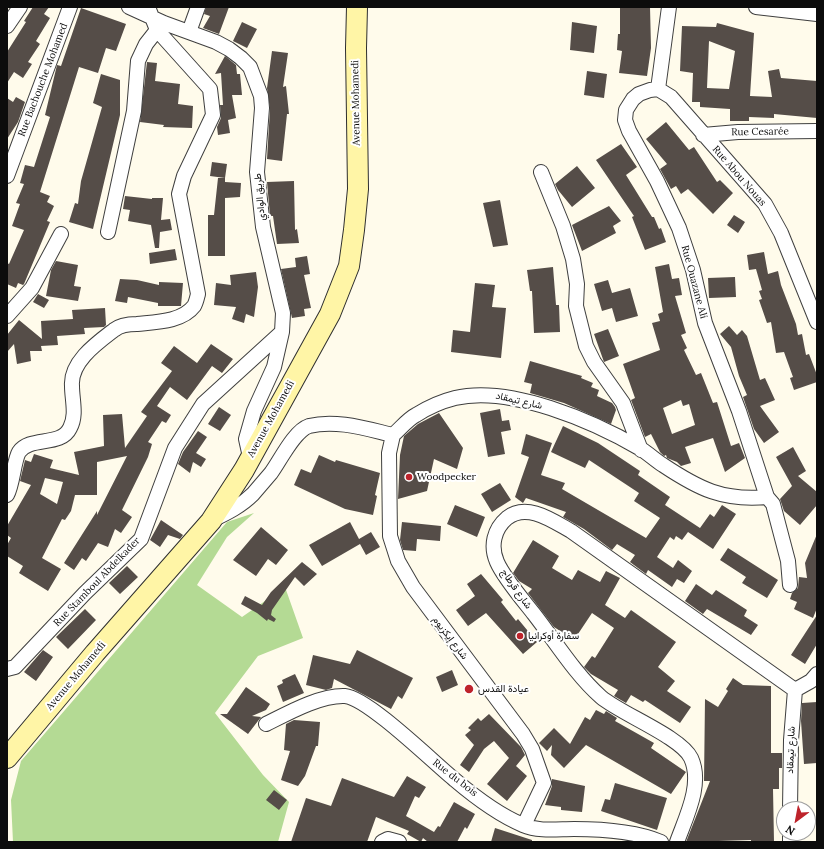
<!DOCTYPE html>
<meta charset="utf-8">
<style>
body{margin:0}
#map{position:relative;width:824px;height:849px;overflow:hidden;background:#fffbeb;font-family:Lora,serif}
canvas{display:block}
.frame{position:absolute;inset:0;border:8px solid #0c0c0c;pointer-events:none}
.north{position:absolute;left:776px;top:801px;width:40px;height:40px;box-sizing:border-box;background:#fff;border:1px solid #9e9e9e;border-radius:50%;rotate:212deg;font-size:11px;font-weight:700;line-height:16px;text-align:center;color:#0c0c0c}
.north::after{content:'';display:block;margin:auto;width:14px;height:18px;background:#be232b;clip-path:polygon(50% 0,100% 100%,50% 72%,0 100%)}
</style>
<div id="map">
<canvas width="824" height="849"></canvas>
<div class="frame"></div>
<div class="north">N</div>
</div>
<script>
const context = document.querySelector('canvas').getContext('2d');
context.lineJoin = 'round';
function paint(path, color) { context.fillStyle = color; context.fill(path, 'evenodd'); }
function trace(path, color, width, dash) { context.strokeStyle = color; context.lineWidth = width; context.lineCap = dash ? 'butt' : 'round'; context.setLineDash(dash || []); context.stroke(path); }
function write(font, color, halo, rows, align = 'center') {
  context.font = font + ' Lora,Vazirmatn,serif'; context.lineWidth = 4; context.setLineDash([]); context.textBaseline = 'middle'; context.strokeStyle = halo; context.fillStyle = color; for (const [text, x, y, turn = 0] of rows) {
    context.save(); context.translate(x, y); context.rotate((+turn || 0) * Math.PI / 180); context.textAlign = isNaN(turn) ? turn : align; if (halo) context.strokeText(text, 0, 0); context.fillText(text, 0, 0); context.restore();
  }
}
paint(new Path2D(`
 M254,513L227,537L197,585L242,617L285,587L303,638L258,656L215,713L263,775L289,802L278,842H13L11,800L21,761L227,522Z`), '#b4da94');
paint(new Path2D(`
 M33,7H49L44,14L50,18L36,41L40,44L28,62L32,64L23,78L14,72L7,83V52L26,22L24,21Z
 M206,7H229L219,34L203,28L210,16L204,14Z
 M620,7H650L651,48L647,76L619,73L622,51L617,50L618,34H620Z
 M81,8L126,24L116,51L106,48L98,73L79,67L40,192L50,196L47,202L54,206L47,221L50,222L24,284L23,285L18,283L16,288L7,284V263L9,264L24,230L12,226L20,204L16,203L24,184L20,183L25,165L34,167L50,117L45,115L57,65L61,66Z
 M242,22L257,29L247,48L233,41Z
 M572,22L597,26L594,53L570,50Z
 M717,23L754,33L750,96L772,97L768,71L779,69L781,78L817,81V118L774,114V118L749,117V121H730V109L700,107V102H692L693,73L680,71L682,26L716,27ZM709,41L735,51L729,89L707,88Z
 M272,51L288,53L283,87L286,86L289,114H287L282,161L267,159L270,109L267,88Z
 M225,56L236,65L237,74H240L242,95H232L236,118L228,120L230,133L218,135L217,127L221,118L220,105H223L221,73L215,74Z
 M147,62L157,63L155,81L180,84L178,104L193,106L192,128L163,127L164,125L140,122Z
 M587,71L607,74L604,98L584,95Z
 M101,74L120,80V115L93,229L69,222L75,203L78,204L81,181L102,107L93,103Z
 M16,97L25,102L18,122L7,139V98L13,102Z
 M666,122L689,150L694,147L717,182L720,180L733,193L713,214L688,189L681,194L676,186L671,189L660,169L667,164L646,139Z
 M621,144L637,167L626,175L652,217H654L659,229L661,228L666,242L645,250L632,217L634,216L596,160Z
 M212,162L227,164L225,178L210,176Z
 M577,166L595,188L572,207L558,190L555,184Z
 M218,178H225V182L241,183L240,197L225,198V256H208V215H214Z
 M294,181L295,230L297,229L299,243L277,244L273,216H270L267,182Z
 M125,196L152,199V198H163L161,220L170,219L172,230L160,232L159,248H155L151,225L128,221L130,210L123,209Z
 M500,200L508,245L493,247L483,203Z
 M609,206L621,221L613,226L616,233L582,251L572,225Z
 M734,215L745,222L738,233L727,225Z
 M175,249L177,260L150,264L149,253Z
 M764,252L768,274L778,271L781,285L796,324L798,335L802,334L806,355L809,354L817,375V382L794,390L790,378L793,377L784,352L776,353L771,322L767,323L759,300L762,299L759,291L762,290L756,269L749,270L747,255Z
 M307,256L310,274L304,275L311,308L304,309L305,316L292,318L281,269L296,267L295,258Z
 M56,261L78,265L74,286L81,287L78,301L46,296L51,270Z
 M669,264L672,279L679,278L682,295L675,296L686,333L681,335L687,348L684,350L696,375L701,373L713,403L717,402L731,446L739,443L745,458L725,472L713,438L685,447L691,463L681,466L677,462L667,458L666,455L664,456L660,452L651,434L645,437L631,400L635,398L623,364L660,350L652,323L660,321L658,314L663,312L655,267ZM681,400L683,406L689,404L695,425L672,434L663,408Z
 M553,267L556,305H559L560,332L534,333L532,291H530L527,270Z
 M256,272L258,287L254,317L246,314L244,323L232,319L236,307L214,305L216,283L231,285L230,275Z
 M735,277L736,297L709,298L708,278Z
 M120,279L137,280L159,285V282L183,283L181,306H158V303L128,297L127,303L115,301Z
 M608,280L612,293L630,288L638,316L616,322L612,308L602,311L594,284Z
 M475,283L495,285L492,307L506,308L501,358L451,352L453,330L470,332Z
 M38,294L49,300L44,308L33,302Z
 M105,308L106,325L104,327L84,328L85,334L57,336L58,345L41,346L42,351H30L31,361L17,364L14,344L7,352V335L19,320L42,339L41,321L73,319L72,310Z
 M729,326L737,335L742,330L747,336L760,380L765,378L775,400L760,406L779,432L764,443L754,429L743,397L747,395L739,376L731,347L720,334Z
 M608,329L619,356L604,362L594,334Z
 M211,344L233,359L222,373L212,366L187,400L170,387L157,406L171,415L166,423L162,421L148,442L152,444L148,457L122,510L132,517L121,533L115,529L108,547L98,543L86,561L82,558L74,570L64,563L97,511V515L127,456L97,462V495H75L71,511L65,520L62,519L42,558L61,569L48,591L19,573L23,566L7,556V545L11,538L7,535V526L31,485L20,481L25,460L31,462L34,454L53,460L50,468L79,475L74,452L104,446L103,415L122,414L125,448L147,416L141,412L172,371L161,363L174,346L197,363ZM45,478L63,482L57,504L40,494Z
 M530,361L582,376L581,378L593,383L591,387L599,390L597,396L612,403L615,407L616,410L611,424L564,403L530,393L532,384L524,382Z
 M219,407L231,415L220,431L208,424Z
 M500,409L502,421L509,420L511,430L501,432L505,454L488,457L480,413Z
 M439,413L463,448L457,469L434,459L427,491L398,499L400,455L404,436L418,424Z
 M563,426L598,443L640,471L638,475L670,497L665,505L700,528L710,514L714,517L722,505L736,514L713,549L688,532L682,540L676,536L674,540L670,537L657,557L673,568L678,560L692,571L684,583L677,579L672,587L648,570L646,574L630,562L635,555L617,544L612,550L584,529L563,517L566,512L526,498L523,503L515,497L529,457L521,454L526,434L552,443L541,475L565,483L562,489L646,538L660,518L634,501L639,493L589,460L585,468L551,452Z
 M198,431L207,437L196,453L206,459L201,467L193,462L190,473L178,464L183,452Z
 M793,447L806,471L798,476L817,492V505L800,525L784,511L780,499L792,486L776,457Z
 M319,455L335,462L336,460L380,473L375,495L377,496L373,515L345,509L294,485L301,469L311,473Z
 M500,483L511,500L492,512L481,494Z
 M455,505L485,517L477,537L447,524Z
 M161,520L183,535L180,539L168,535L160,547L150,540Z
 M350,522L359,539L371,532L380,547L366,555L360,544L322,566L309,545Z
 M402,522L441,526L440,541L417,539L416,551L403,550L400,540Z
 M261,527L288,550L276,565L268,559L256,576L233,560Z
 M817,534V608L813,618L794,609L797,602L790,599L792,593L798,588L799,577L807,578L805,563Z
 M533,540L559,556L552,568L572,580L578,570L600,582L606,571L620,578L605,605L625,618L631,610L676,642L658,667L675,681L667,691L691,707L680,723L645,700L643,702L631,695L626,703L614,696L618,690L591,674L584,667L592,656L595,658L614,628L592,613L574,640L554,627L528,593L532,589L519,581L513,573Z
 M728,548L778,580L767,598L742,583L746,577L720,560Z
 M302,562L317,574L304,586L295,577L272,610L271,615L276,619L274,622L268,619L267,621L257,613L241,604L245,596L262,605L271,592Z
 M127,566L138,577L120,594L109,583Z
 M481,574L503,600L501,602L516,621L518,619L537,642L523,654L486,613L468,626L456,610L475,596L467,584Z
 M696,584L712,595L716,590L747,610L744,616L758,625L751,635L707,609L703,614L685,601Z
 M85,609L96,620L68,649L56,637Z
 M817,615V644L805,664L791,655Z
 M43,650L53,657L36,681L24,672Z
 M357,650L413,678L402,699L398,696L391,709L334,679L332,688L326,690L306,685L313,655L350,664Z
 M452,670L458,685L442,692L436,677Z
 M295,674L304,693L283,702L277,686L283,683L282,680Z
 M733,678L743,685L771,686V753H782V768H779V789H773L774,842H751V840L686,842L710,781H704L705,699L718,707L728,691L726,689Z
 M246,687L270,704L266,710L252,716L261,717L248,734L220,714H227Z
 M817,702V763L804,764L801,721L802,703Z
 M596,710L604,714L606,711L617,718L615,721L654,743L651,748L686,772L671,794L586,745L564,768L551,755L552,745L547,751L539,743L554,728L570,744L585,717L590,720Z
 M489,714L521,747L525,755L516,766L527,776L507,801L487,784L509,758L494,741L484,749L469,772L460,765L474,745L465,735L471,730L468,728L478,718L481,721Z
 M294,720L320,722L318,746H316L305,776L298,786L281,780L290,751L284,750L286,724Z
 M407,776L426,787L419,798L415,796L406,816L434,832L438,826L440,827L454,802L475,814L467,829L465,827L457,842H428L423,838L421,842L407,834L409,831L376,817L367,842H291L306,798L331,806L342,778L394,797Z
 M552,779L585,786L582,812L561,810V807L545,805L552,786Z
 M615,783L667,798L657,830L601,811L605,799L610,800Z
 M274,790L287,800L279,810L266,800Z
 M495,828L532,840V842H491Z`), '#554d48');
const street = new Path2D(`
 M129,7L164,23L216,42L229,49L241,58L250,67L261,96L262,108L257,172L263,227L283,313L282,332L274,367L254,411L246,439L250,457
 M756,7L817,14
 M7,26L20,7
 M189,32L198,7
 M658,89L669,7
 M703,135L738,132L817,131
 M541,172L563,226L573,259L577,284L576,306L586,346L594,362L623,403L641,450
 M7,176L70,7
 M108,232L134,111L138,61L146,44L157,30
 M7,316L32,288L61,234
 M393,435L389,453L390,536L398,561L413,587L523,734L532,749L544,783L524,825
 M393,435C400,429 408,419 416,415C427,408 443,401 455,398C510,385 593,421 641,449C649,454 655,460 663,465C699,489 723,501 767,497
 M7,495C13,484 14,460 19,452C30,436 61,447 70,428C77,415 72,400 72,386C70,362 97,343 114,330C120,325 130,324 137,324C155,322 182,322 194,306C196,303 197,298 198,294L179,194L184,176L213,115L210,89L157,30L148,7
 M212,520C227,513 241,506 253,494C259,487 265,480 271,473C280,461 294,431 309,426C336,419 367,429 393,435
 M790,585L788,561L773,504L767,497L739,411L705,323L693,270L679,228L657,181L629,131L625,120L626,110L633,99L639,94L650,90L658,89L671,97L765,204L781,233L817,322
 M7,669L15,667L85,593L141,539L175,448L203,404L282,332
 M795,690L811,681L817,674
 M266,724C288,713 320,695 345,696C368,698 434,763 455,780C475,797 499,815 523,825C539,832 558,829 574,829C602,829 635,831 661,842
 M790,809L791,740L795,690
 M382,842L388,839L399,842
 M677,842C686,817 703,784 691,758C681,737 621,714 601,697C575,674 555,641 534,614C523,600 504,578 497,562C490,546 494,529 507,518C527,502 553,521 571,531L795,690
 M790,842V833`);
const secondary = new Path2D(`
 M7,758L95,653L211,521L244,470L330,314L349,266L354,230L358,189L356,48L357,7`);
trace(street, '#3f3f3f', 16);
trace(secondary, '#2e2e2e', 22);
trace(street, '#fff', 14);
trace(secondary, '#fff5a6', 20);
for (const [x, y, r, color] of [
 [409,477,4,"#be232b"],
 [520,636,4,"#be232b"],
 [469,689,5,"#be232b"]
]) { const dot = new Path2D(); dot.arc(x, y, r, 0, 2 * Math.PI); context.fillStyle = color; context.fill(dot); trace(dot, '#fff', 1.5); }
write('10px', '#0c0c0c', '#fff', [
 ["Rue Bachouche Mohamed",43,80,-69],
 ["Avenue Mohamedi",356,103,-91],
 ["Rue Cesarée",760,132,-1],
 ["Rue Abou Nouas",739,176,49],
 ["طريق الوادي",260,197,-95],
 ["Rue Ouazane Ali",694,282,75],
 ["شارع تيمقاد",519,401,13],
 ["Avenue Mohamedi",271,419,-61],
 ["Rue Stamboul Abdelkader",97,582,-46],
 ["شارع قرطاج",516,589,55],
 ["شارع إيكزيوم",450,638,53],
 ["Avenue Mohamedi",76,676,-50],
 ["شارع تيمقاد",791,750,-88],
 ["Rue du bois",455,778,38]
]);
write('10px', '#0c0c0c', '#fff', [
 ["Woodpecker",417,477],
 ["سفارة أوكرانيا",528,636],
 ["عيادة القدس",478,689]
], 'left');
</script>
